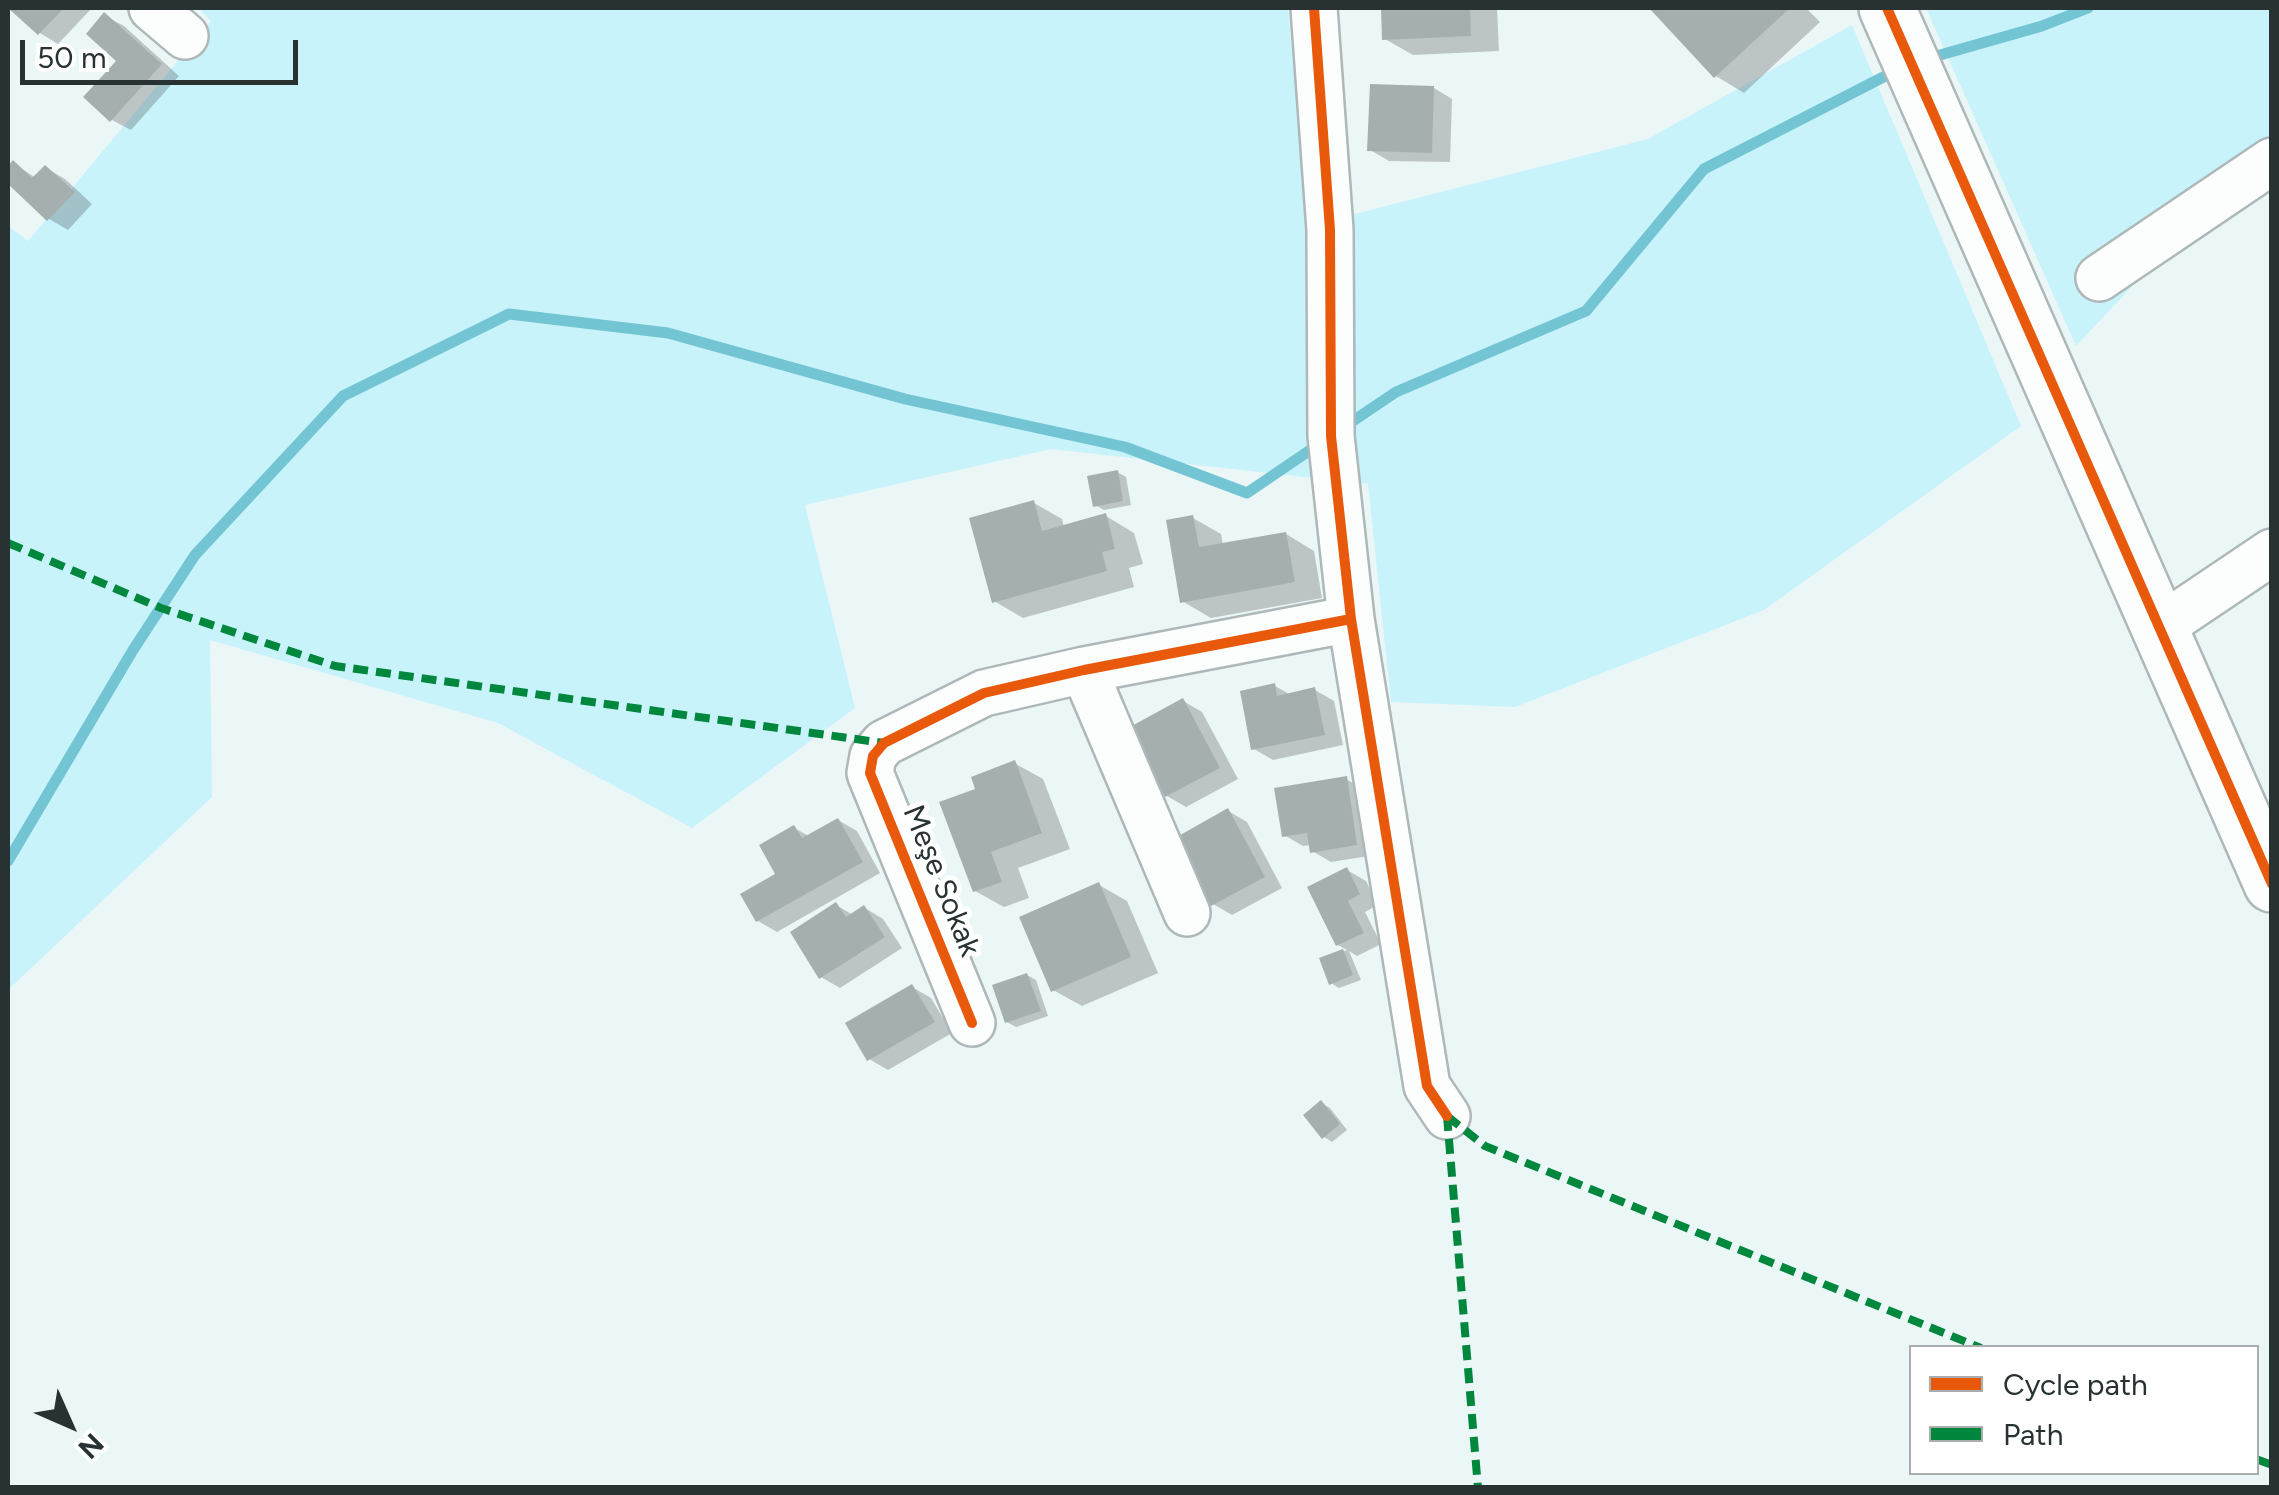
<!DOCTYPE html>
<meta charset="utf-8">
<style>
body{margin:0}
#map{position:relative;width:2279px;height:1495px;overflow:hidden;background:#ebf6f7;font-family:Figtree,sans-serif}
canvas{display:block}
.frame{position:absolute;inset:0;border:10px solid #283233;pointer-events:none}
.legend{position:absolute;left:1909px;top:1345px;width:350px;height:130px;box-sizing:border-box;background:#fff;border:2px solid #a9adad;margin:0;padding:12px 18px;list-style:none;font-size:30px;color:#283233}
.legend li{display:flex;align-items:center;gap:20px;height:50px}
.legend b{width:50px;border:2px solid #a9adad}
.north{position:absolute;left:20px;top:1375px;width:100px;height:100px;-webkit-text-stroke:8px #fff;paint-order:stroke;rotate:135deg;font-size:28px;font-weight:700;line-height:40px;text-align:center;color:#283233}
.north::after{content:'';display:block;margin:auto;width:35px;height:45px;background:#283233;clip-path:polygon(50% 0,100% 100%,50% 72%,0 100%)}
.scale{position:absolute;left:20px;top:40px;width:278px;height:45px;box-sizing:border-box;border:5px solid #283233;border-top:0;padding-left:12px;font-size:30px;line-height:35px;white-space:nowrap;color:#283233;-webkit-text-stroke:8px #fff;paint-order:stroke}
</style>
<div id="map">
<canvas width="2279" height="1495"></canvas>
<div class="frame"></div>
<ul class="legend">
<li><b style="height:12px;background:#e8590c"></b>Cycle path</li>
<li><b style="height:12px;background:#00873e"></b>Path</li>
</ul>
<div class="north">N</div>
<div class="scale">50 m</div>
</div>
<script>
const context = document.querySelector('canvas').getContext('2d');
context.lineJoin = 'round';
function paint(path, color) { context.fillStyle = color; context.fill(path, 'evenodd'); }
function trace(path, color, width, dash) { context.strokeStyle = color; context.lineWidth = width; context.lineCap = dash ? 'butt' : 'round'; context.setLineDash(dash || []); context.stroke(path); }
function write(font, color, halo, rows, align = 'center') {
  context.font = font + ' Figtree,sans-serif'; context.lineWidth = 10; context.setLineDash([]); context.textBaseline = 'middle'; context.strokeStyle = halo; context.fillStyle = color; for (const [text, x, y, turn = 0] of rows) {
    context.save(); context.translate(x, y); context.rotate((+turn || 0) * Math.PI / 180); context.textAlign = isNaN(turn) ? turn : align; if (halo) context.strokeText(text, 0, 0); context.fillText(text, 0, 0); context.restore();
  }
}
paint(new Path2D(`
 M198,8H1288L1308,226L1648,139L1852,25L2021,426L1764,610L1515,707L1391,702L1368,484L1051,449L805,505L855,708L692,828L498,723L210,640L212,797L8,990V226L28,241L211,21Z
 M1926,8H2271V139L2076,346Z`), '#c9f3fb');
paint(new Path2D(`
 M12,8H92L58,44L40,33Z
 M1383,8H1497L1499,51L1413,55L1385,39Z
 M1652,8H1806L1820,22L1744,93L1716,76Z
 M105,16L124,26L179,76L131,130L112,120L119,61Z
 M1434,88L1452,99L1450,162L1389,161L1370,150Z
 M13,163L36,178L46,168L65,179L92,204L68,230L49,219L8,181V169Z
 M1117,472L1126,477L1131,505L1104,510L1095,505Z
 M1034,503L1062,519L1064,527L1106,516L1134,533L1143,564L1129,568L1134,587L1023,618L994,601Z
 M1193,518L1221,534L1223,545L1286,534L1314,551L1322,598L1211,618L1182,601Z
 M1275,686L1291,695L1315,690L1334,701L1343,745L1273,760L1254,749Z
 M1183,701L1202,712L1238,779L1186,807L1167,796Z
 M1014,763L1043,779L1070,849L1018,868L1029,898L1004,907L975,891L979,790Z
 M1346,779L1365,790L1375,855L1331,862L1312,851L1311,845L1303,846L1284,835Z
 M1228,811L1247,822L1282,888L1232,915L1213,904Z
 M838,820L857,831L880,873L777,932L758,921L794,828L809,836Z
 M1347,870L1366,881L1378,905L1365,912L1381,944L1357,956L1349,951L1361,980L1339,988L1331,983L1322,960L1347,950L1338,945Z
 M1099,885L1127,901L1158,973L1082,1006L1053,990Z
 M836,905L853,915L865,908L883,919L902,948L840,988L821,977Z
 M1027,975L1036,980L1048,1016L1016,1027L1007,1022Z
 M912,987L931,998L952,1033L888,1070L869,1059Z
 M1321,1103L1330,1108L1347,1130L1332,1142L1324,1137Z`), '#0003');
trace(new Path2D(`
 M1926,59L2042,26L2088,8
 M1341,429L1396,392L1586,311L1704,169L1899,69
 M8,861L133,650L195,555L343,396L509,314L668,333L905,399L1125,447L1247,493L1322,442`), '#73c5d3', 11);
paint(new Path2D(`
 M8,8H64L38,35Z
 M1381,8H1470L1471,36L1382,40Z
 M1649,8H1790L1714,78Z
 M104,12L162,64L110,122L83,97L116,61L86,34Z
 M1370,84L1434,86L1432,153L1367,151Z
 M13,160L32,178L45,165L75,192L47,221L8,184V166Z
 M1118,470L1123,501L1093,507L1087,476Z
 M1034,500L1042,531L1106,513L1115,549L1102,552L1107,571L992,603L969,518Z
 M1193,515L1199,547L1286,532L1295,582L1180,603L1166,520Z
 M1275,683L1277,696L1315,687L1325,735L1251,750L1240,691Z
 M1183,698L1220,768L1165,797L1128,728Z
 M1015,760L1042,833L991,852L1002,882L973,892L939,802L975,789L971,777Z
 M1347,776L1357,845L1310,853L1307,833L1282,837L1274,788Z
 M1228,808L1265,877L1211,906L1175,838Z
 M838,818L863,862L756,922L740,894L775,874L759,845L794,825L802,838Z
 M1347,867L1360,894L1348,901L1364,933L1336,946L1307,887Z
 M1099,882L1131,957L1051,992L1019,917Z
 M836,902L846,917L864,905L885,937L819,979L790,932Z
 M1343,949L1353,975L1329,985L1319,958Z
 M1027,973L1041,1011L1005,1023L992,985Z
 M912,984L935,1022L867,1061L845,1023Z
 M1321,1100L1340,1124L1322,1139L1303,1115Z`), '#a6afb0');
const street = new Path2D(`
 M152,8L185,36
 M1314,8L1330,230L1331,436L1351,619L1427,1086L1447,1116
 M2099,278L2272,161
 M2159,628L2272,552
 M1084,670L1187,913
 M972,1023L870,773L873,756L884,743L984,693L1084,670L1351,619`);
const secondary = new Path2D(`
 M1887,8L2272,884`);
trace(street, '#aeb8b9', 50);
trace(secondary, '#aeb8b9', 60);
trace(street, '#fcfefe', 45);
trace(secondary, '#fcfefe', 55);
trace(new Path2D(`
 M8,543L161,608L335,666L884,743
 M1447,1116L1485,1146L1981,1348
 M1447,1116L1478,1488
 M2256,1459L2272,1465`), '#00873e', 8, [15, 8]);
trace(new Path2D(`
 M1314,8L1330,230L1331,436L1351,619L1427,1086L1447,1116
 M1887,8L2272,884
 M972,1023L870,773L873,756L884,743L984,693L1084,670L1351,619`), '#e8590c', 10);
write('30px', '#283233', '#fff', [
 ["Meşe Sokak",941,881,68]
]);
</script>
